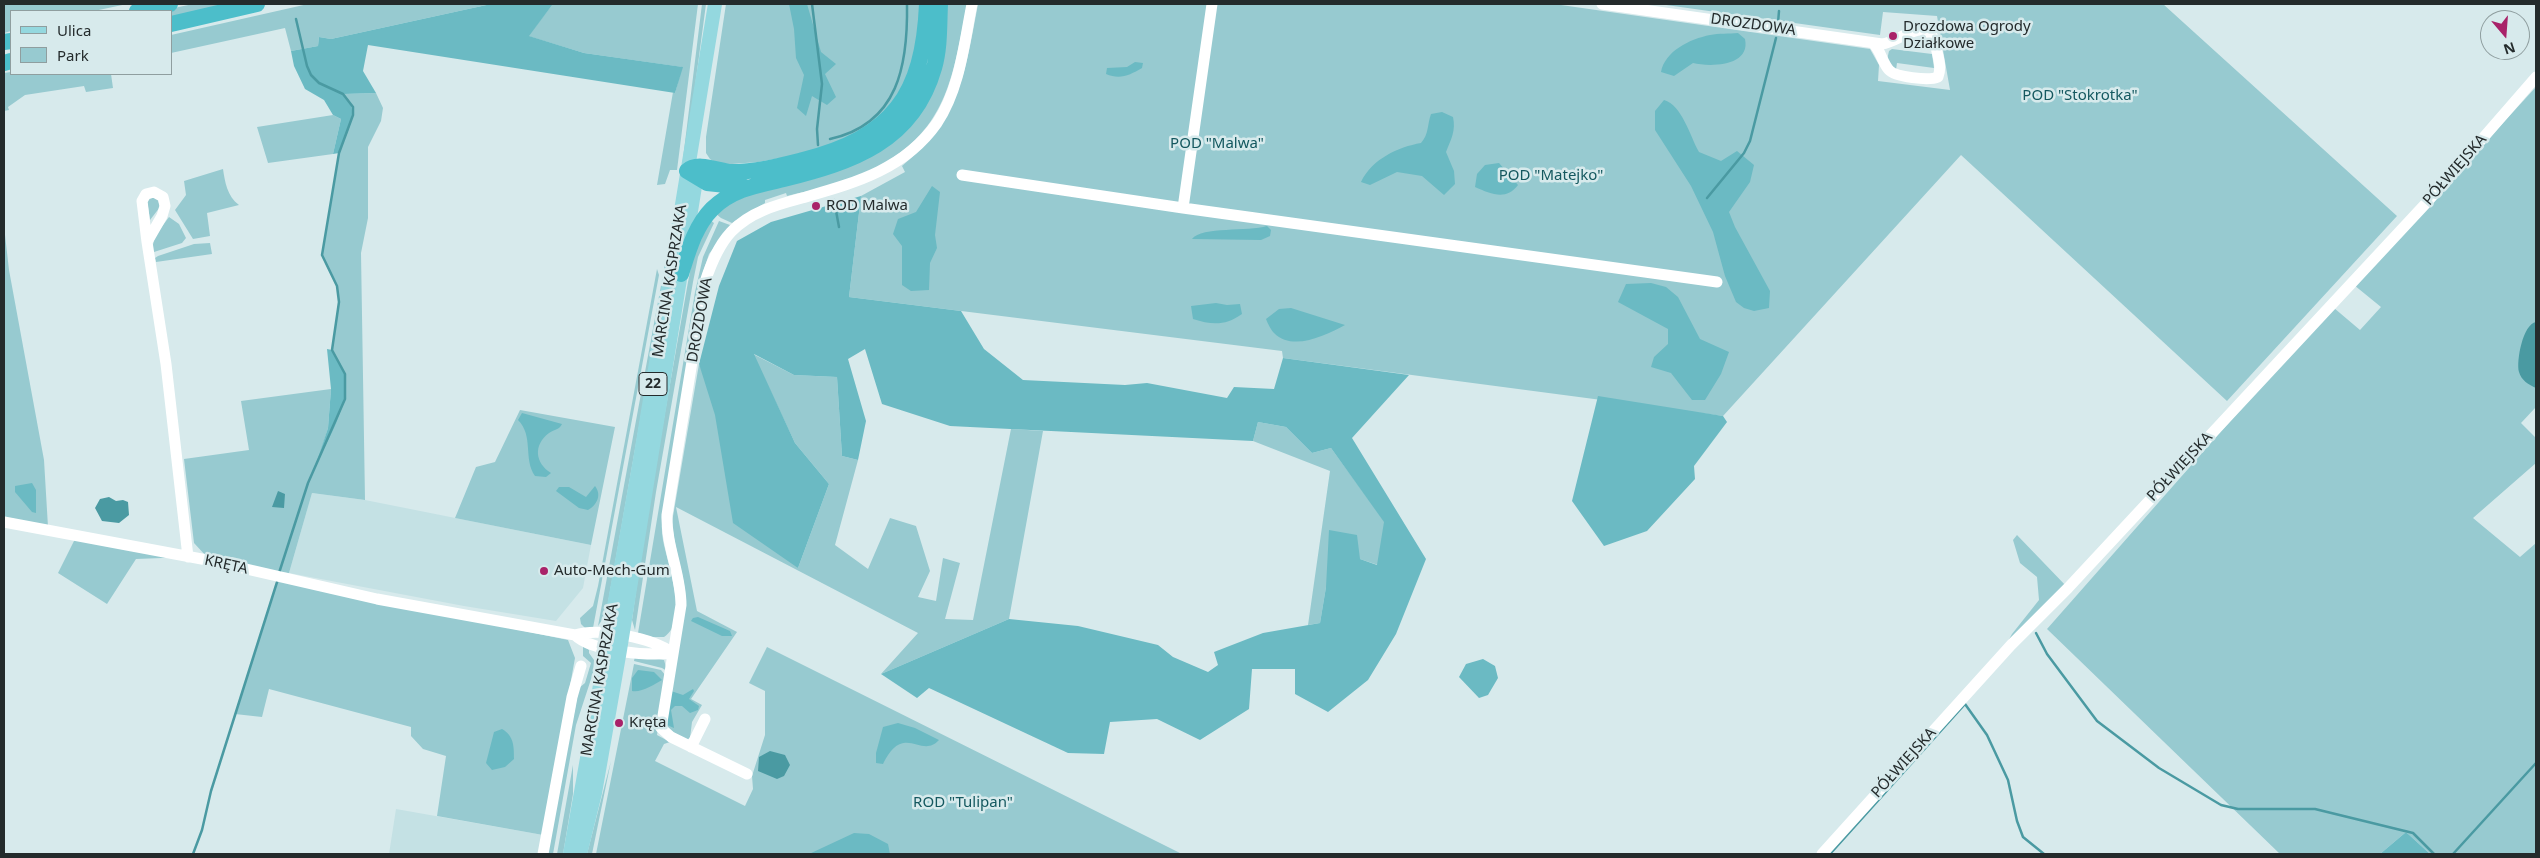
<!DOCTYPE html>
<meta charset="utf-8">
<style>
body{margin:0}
#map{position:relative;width:2540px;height:858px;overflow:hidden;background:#d7eaec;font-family:"Noto Sans",sans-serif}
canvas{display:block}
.frame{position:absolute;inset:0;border:5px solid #242b2c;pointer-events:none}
.legend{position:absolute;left:10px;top:10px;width:162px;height:65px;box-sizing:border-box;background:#d7eaec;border:1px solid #8f9e9f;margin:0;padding:6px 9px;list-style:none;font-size:15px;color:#242b2c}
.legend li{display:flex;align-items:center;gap:10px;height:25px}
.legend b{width:25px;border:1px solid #8f9e9f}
.north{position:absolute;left:2480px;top:10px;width:50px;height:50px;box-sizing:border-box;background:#d7eaec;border:1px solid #8f9e9f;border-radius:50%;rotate:162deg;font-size:14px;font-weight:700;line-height:20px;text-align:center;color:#242b2c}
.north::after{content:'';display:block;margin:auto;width:18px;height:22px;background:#a92269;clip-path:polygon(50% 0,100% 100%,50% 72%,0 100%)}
</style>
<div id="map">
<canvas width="2540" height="858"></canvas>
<div class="frame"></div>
<ul class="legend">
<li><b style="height:6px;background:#94d8df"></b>Ulica</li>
<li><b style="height:14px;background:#97cad0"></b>Park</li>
</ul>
<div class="north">N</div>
</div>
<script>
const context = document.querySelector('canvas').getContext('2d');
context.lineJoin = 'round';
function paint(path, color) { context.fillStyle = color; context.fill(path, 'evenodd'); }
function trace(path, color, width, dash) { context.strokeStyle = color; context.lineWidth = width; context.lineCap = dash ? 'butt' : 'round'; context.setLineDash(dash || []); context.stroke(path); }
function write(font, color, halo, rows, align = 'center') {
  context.font = font + ' "Noto Sans",sans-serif'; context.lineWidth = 5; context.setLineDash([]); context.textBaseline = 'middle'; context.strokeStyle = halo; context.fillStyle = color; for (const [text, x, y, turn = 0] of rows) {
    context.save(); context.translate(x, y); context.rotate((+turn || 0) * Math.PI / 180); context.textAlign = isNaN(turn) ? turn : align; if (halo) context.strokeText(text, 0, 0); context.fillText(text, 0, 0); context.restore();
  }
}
paint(new Path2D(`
 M312,493L365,500L591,545L583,588L556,621L464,606L289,573Z
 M396,809L543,835L539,854H389Z`), '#c4e1e4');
paint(new Path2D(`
 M4,4H127L94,11H11V31L4,33Z
 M193,4H233L171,18V11H160Z
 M308,4H491L331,39L319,37L318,46L291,51L285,28L171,53V35Z
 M553,4H698L677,170H670L665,184L657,185L673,92L675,93L682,67L584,53L528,36Z
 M702,4H706L681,191H679Z
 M726,4H920L917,53L899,100L850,139L808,153L758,162L719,165L710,159L706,153V137Z
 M945,4H967C951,88 945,136 861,176C838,186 810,190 787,196L786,193L765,200V203L732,223L721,218L715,213L724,205L918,115Z
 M978,4H1554L1870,49L1879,65L1878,81L1950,90L1937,16L1883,12L1880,35L1659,4H2163L2397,216L2227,401L1961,155L1723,416L1283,358L1282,351L849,297L861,196L905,172L902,166C960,119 965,73 978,4Z
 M1892,49L1932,54L1934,68L1897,63L1896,70L1887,60L1889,51Z
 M11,72V74H111L113,88L86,92L84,86L25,95L8,107L9,110L4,111V73Z
 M2536,87V407L2521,423L2536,438V463L2473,518L2520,557L2536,543V854H2430L2406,832L2380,854H2280L2047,629L2292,351L2334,308L2360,330L2381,307L2354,285Z
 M376,93L383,108L381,121L368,147V218L361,253L365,500L312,493L289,573L277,572L206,556L194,543L184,459L249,450L241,401L331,389L328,428L317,463L345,399L346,386L342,367L332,350L339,302L337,286L322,255L339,153L353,115L343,94Z
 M333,115L341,119L333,154L268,163L257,127Z
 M223,169C225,182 227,196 239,205L207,213L210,236L193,239L175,210L186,195L184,181Z
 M157,196L160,207L150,220L147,200Z
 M677,199H679L606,614L598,626Z
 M169,217L179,224L186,238L182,243L154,252L152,249L155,236Z
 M710,220L714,223L698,257L693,282L656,492L635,630L632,620L645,526L688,282L693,257Z
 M719,221L730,225L709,254L701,278L663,513C662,522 661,531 663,540C667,563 690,621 664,637H652L638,633L695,292L703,257Z
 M4,226L9,270L44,460L48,527L4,523Z
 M210,243L212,254L156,262L155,258L158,256L194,244Z
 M657,269L659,275L593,628H585L581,624L580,618L593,606L598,586Z
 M753,354L794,375L837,377L842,456L858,460L835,545L868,569L890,518L916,526L930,571L918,597L936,601L943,558L960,563L945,619L973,620L1011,429L1043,431L1009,619L881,674L918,633L676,507L697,611L737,632L691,699L702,705L692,722L690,738L686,740L665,727L686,602C685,575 674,550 672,522L699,364L798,568L829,484L795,443Z
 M520,410L615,427L591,545L455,518L476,467L495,462Z
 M1258,422L1286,427L1312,453L1331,448L1385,522L1378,565L1360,559L1326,587L1320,623L1308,625L1330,471L1253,441Z
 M2017,535L2068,588L2007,643L2012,634L2039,600L2037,577L2020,563L2013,540Z
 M76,537L188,557L136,559L107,604L58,573Z
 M277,580L568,640L575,658L543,835L437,816L446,756L423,749L411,736V727L269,689L262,717L235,714Z
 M583,646L589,650V653L594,660L593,673L576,725L553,854H546L579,688L585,683L591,663L583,656Z
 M767,647L1182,854H596L634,664L661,670L666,676L657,735L670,742L664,744L655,761L745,806L753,789L752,776L765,735V691L749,683Z
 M640,655L664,660L667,671L662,668L634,661L635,656Z
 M611,761L592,854H587Z
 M573,765V794L563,854H557Z`), '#97cad0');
paint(new Path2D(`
 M491,4H553L529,36L584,53L683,67L675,93L368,45L363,71L376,93L344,94C361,112 347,132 339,153L333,154L341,119L333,115L324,100L305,89L294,66L291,51L318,46L319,37L331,39Z
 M789,4H807L821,52L836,64L825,74L836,97L827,105L812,96L806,116L797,108L804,75L796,58L794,29Z
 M1738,33L1745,39C1751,67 1709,67 1693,63L1674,76L1661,72C1665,51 1690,39 1710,35C1719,33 1729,34 1738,33Z
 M1135,62L1143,63L1142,68C1130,75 1120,80 1106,74L1107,68L1127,67Z
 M1664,100C1682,105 1690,136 1699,152L1721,161L1737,151L1754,165L1750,182L1729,212L1735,227L1770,291L1769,308L1754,311L1744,308L1736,302L1725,276L1713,232L1691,186L1655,130V111Z
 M1442,112L1453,117C1456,131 1451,139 1446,152L1454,171L1455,184L1444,195L1422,176L1397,172L1370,185L1361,182C1372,159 1398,147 1421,143C1429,134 1427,125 1431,114Z
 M1499,163L1518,185C1506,201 1491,194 1475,187L1477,174L1485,165Z
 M932,186L940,192L935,235L937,248L930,263L929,290L911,291L902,285V246L893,234L898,219L916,212Z
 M861,196L849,297L961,311L984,349L1023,380L1125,385L1147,383L1227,398L1234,387L1274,389L1283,358L1409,375L1352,438L1426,559L1396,634L1368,680L1328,712L1295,694V669H1252L1249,709L1200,740L1157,719L1110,722L1104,754L1068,753L929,688L917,698L881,674L1009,619L1078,626L1158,645L1173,657L1208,672L1218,665L1214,652L1263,633L1320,623L1326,587L1329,530L1357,535L1360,559L1377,565L1384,522L1331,448L1312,453L1286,427L1258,422L1253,441L950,426L882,404L865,349L848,359L866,421L858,460L842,456L837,377L794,375L754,354L795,443L829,484L798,568L733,523L715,415L699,364L719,286L737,241L771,222Z
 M1267,226L1271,230L1270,236L1261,240L1192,239C1202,226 1248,232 1267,226Z
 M1651,283L1666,287L1678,297L1700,339L1729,352L1721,374L1705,400H1692L1671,373L1651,367L1654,357L1668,344V329L1618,302L1626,284Z
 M1216,303L1227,305L1240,304L1242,314C1225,326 1212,325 1193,319L1191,306Z
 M1291,308L1345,325C1326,335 1293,352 1274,333C1271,330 1268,324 1266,319L1279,309Z
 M327,349L332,350C337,358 343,366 345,375C350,406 327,440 315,467L328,428L331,389Z
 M1598,396L1723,416L1727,422L1694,466L1695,479L1647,531L1604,546L1572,501Z
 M522,413L562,424C559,430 555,429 549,433C533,445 535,463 551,473L546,477L535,476C523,459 534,436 518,420Z
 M32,483L36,490V513L32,512L15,492V486Z
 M595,486C602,495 597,505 588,510L579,508L556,491L559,487H569L586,497Z
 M698,617L730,631L732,636H722L691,621L693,618Z
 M1483,659L1495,666L1498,678L1488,695L1479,698L1459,677L1466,664Z
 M638,670L654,672L662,680C655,684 641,693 632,691V678Z
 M693,689L694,691L689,699L699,706L698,710L690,713L682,706H675L671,710L674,728L667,725L671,691L683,695Z
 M898,723L915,728L939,740C921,760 904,721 883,764L876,763V753L883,727Z
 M502,729C514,736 514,746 514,759L505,767L492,770L486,763L494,732Z
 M2406,832L2430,854H2380Z
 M854,833L869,834L888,844L890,854H809Z`), '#6bbac3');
paint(new Path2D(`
 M2536,322V388C2529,385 2521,380 2519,372C2516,361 2523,324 2536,322Z
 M278,491L285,494L284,508L272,507Z
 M109,497L116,501L123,500L128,502L129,515L119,523L102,521L95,508L100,499Z
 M770,751L785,755L790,765L784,776L777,779L758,771L759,757Z`), '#4a9aa2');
trace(new Path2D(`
 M812,4L822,84L817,129L818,145
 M1778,23L1779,11
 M830,139C899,124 908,64 907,4
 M1707,198L1744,153L1750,141L1776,38
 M834,200L839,227
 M279,573L308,483L345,399V374L332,350L339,302L337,286L322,255L339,153L353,115V107L343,94L319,83L311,75L307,66L296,19
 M2036,633L2047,654L2097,721L2159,768L2221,805L2238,809H2315L2413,833L2434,854
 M193,854L202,830L211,791L278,579
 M1830,854L1965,704L1987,735L2008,780L2017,821L2023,837L2044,854
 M2453,854L2536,763`), '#4a9aa2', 2.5);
trace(new Path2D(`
 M1602,4L1882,44C1901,42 1929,11 1936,47C1938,57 1942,67 1938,77C1929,81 1895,77 1889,70C1882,62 1881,51 1873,43
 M962,175L1183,208L1212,4
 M1183,208L1717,282
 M147,242L142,201L146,194L154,192L163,197L165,206L162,216L147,242L166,364L188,557
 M4,522L207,560L377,599L575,635C600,627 652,638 673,653
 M575,635C592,652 650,656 673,653
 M691,747L705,719
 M747,774L671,737L661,728L681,605C681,574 666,546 667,515L705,282C711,264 718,246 731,232C750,212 776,205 802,198C854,183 904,170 937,123C960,88 964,44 972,4
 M543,854L572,697L581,666
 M1822,854L2011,645L2068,588L2429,200L2536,77`), '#fff', 11);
trace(new Path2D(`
 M570,854L640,460L715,4
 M580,854L595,793L620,650L698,168`), '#94d8df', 14);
trace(new Path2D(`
 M137,11L170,4
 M171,24L257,4
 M4,42L11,41
 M4,63L11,61
 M745,187L707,183L687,171C697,161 719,171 731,172C756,172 779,166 803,160C893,137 923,95 927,4
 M681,274C688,252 695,226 712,209C732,189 758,185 784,179C852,162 913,142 934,68C940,48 939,25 940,4`), '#4cbeca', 16);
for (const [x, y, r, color] of [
 [1893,36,5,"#a92269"],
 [816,206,5,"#a92269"],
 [544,571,5,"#a92269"],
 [619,723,5,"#a92269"]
]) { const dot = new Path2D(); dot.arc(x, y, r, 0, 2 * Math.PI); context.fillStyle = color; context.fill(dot); trace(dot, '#d7eaec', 2); }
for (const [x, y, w] of [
 [653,384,28]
]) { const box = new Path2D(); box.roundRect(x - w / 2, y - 11.5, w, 23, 4); context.fillStyle = '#d7eaec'; context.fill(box); trace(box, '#242b2c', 1); }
write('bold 14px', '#242b2c', null, [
 ["22",653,384]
]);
write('15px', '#242b2c', '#d7eaec', [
 ["DROZDOWA",1753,25,8],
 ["PÓŁWIEJSKA",2455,170,-49],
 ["MARCINA KASPRZAKA",670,281,-81],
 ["DROZDOWA",700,320,-80],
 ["PÓŁWIEJSKA",2180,467,-47],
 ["KRĘTA",226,565,12],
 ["MARCINA KASPRZAKA",600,680,-80],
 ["PÓŁWIEJSKA",1904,763,-48]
]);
write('15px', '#242b2c', '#d7eaec', [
 ["Drozdowa Ogrody",1903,27],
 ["Działkowe",1903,44],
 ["ROD Malwa",826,206],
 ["Auto-Mech-Gum",554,571],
 ["Kręta",629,723]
], 'left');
write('15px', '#14585f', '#d7eaec', [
 ["POD \"Stokrotka\"",2080,96],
 ["POD \"Malwa\"",1217,144],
 ["POD \"Matejko\"",1551,176],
 ["ROD \"Tulipan\"",963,803]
]);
</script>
